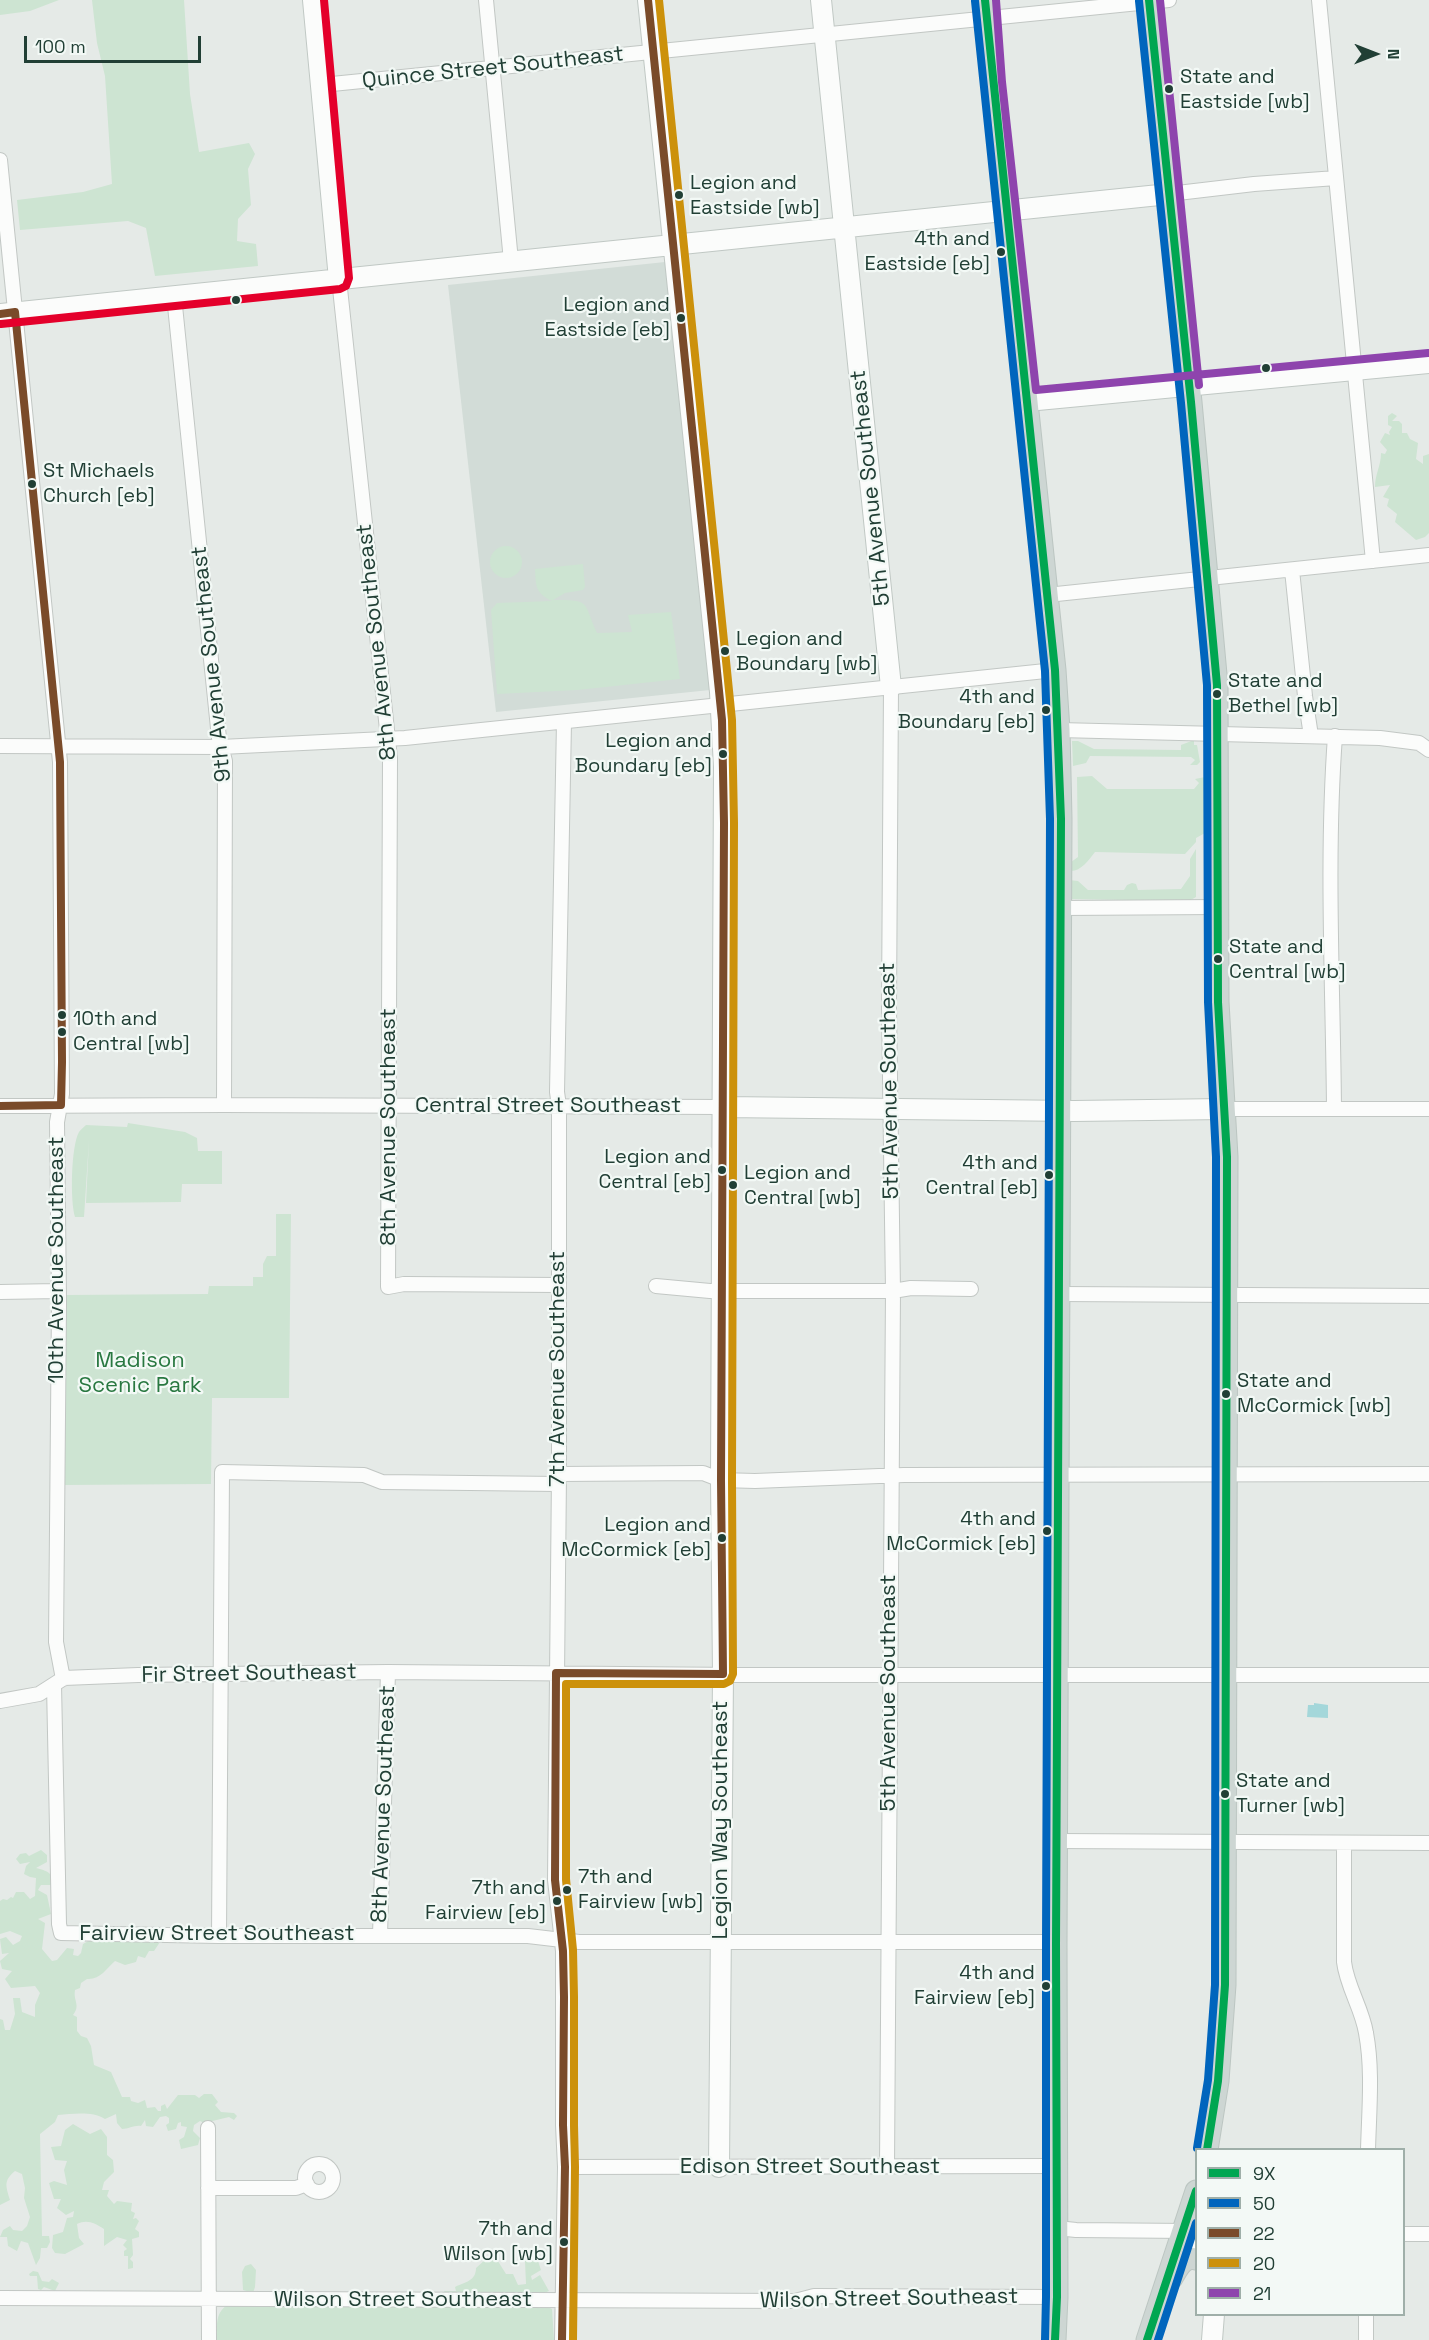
<!DOCTYPE html>
<style>
body{margin:0}
#map{position:relative;width:1429px;height:2340px;overflow:hidden;background:#e5eae7;font-family:"Space Grotesk",sans-serif}
canvas{display:block}
.legend{position:absolute;left:1195px;top:2148px;width:210px;height:168px;box-sizing:border-box;background:#f3f9f6;border:2px solid #9fafa9;margin:0;padding:8px 10px;list-style:none;font-size:18px;color:#213f35}
.legend li{display:flex;align-items:center;gap:12px;height:30px}
.legend b{width:30px;border:2px solid #9fafa9}
.north{position:absolute;left:1345px;top:24px;width:60px;height:60px;-webkit-text-stroke:4px #f3f9f6;paint-order:stroke;rotate:90deg;font-size:16px;font-weight:700;line-height:24px;text-align:center;color:#213f35}
.north::after{content:'';display:block;margin:auto;width:21px;height:27px;background:#213f35;clip-path:polygon(50% 0,100% 100%,50% 72%,0 100%)}
.scale{position:absolute;left:24px;top:36px;width:177px;height:27px;box-sizing:border-box;border:3px solid #213f35;border-top:0;padding-left:8px;font-size:18px;line-height:21px;white-space:nowrap;color:#213f35;-webkit-text-stroke:4px #f3f9f6;paint-order:stroke}
</style>
<div id="map">
<canvas width="1429" height="2340"></canvas>
<ul class="legend">
<li><b style="height:8px;background:#00a651"></b>9X</li>
<li><b style="height:8px;background:#0065bd"></b>50</li>
<li><b style="height:8px;background:#7a4b2a"></b>22</li>
<li><b style="height:8px;background:#cc910b"></b>20</li>
<li><b style="height:8px;background:#8e44ad"></b>21</li>
</ul>
<div class="north">N</div>
<div class="scale">100 m</div>
</div>
<script>
const context = document.querySelector('canvas').getContext('2d');
context.lineJoin = 'round';
function paint(path, color) { context.fillStyle = color; context.fill(path, 'evenodd'); }
function trace(path, color, width, dash) { context.strokeStyle = color; context.lineWidth = width; context.lineCap = dash ? 'butt' : 'round'; context.setLineDash(dash || []); context.stroke(path); }
function write(font, color, halo, rows, align = 'center') {
  context.font = font + ' "Space Grotesk",sans-serif'; context.lineWidth = 4.5; context.setLineDash([]); context.textBaseline = 'middle'; context.strokeStyle = halo; context.fillStyle = color; for (const [text, x, y, turn = 0] of rows) {
    context.save(); context.translate(x, y); context.rotate((+turn || 0) * Math.PI / 180); context.textAlign = isNaN(turn) ? turn : align; if (halo) context.strokeText(text, 0, 0); context.fillText(text, 0, 0); context.restore();
  }
}
paint(new Path2D(`
 M665,262L710,690L496,712L448,285Z`), '#d2dcd7');
paint(new Path2D(`
 M0,0H59L30,11L0,15Z
 M92,0H184L190,94L199,152L249,143L255,154L248,169L251,205L238,219L237,241L256,244L258,266L155,276L146,228L128,221L20,230L17,200L83,192L112,184L105,76L97,43Z
 M1392,413L1397,416L1392,421H1399L1402,424V433H1407L1410,439L1418,443L1416,459L1423,464V456L1429,454V533L1425,537L1416,540L1395,522L1397,514L1387,506L1389,499L1383,497L1390,485L1375,487C1375,474 1381,466 1381,453L1385,454L1387,450L1380,442L1385,433L1390,435L1389,432L1392,427L1388,425V416Z
 M490 562a16 16 0 1 1 32 0a16 16 0 1 1-32 0Z
 M583,564L585,587L583,590L565,593L553,600C591,600 583,601 597,633L632,632L628,615L671,612L680,679L577,690L497,694L491,610L497,603L552,601C535,593 536,586 535,569Z
 M1194,740V745H1197L1200,762L1197,765H1190L1195,760L1191,757L1090,756L1086,763L1073,766L1072,741H1078L1094,749L1181,750V745Z
 M1092,776L1107,789H1194L1199,783L1195,779L1205,777V833L1196,838V842L1185,854L1095,852C1089,860 1081,871 1071,871L1067,865L1078,857L1077,777Z
 M1196,849V897L1189,901L1069,899V880L1078,881L1088,890H1124L1127,885L1132,883L1136,884L1138,890L1181,889L1190,876V859Z
 M128,1123L185,1132L197,1138L198,1151H222V1184H182L181,1202L86,1203L89,1140L84,1217H75C70,1201 71,1146 79,1132C81,1129 84,1127 86,1125L127,1127Z
 M276,1214H291L289,1398H212L211,1484L63,1485L65,1295L208,1294L209,1286H253V1277H263V1264L267,1256H276Z
 M41,1850L47,1855V1862L36,1868C47,1871 53,1872 54,1885H41L38,1890L47,1895L51,1914L38,1919L45,1923L42,1949L52,1961L57,1960L67,1948L74,1949L73,1955L78,1956L81,1953L83,1944L105,1932L115,1941L120,1937L141,1938L145,1942L158,1939L160,1942L154,1951H149L145,1958L138,1956L136,1962L125,1965L115,1961C106,1969 100,1980 87,1979L81,1983L80,1988L75,1990C73,2001 81,2005 73,2015L77,2017V2031L81,2036L87,2038L91,2046L94,2065L111,2072L122,2097H130L131,2101L138,2103L145,2100L147,2108L155,2107L158,2111H161V2106L165,2104L167,2109L178,2095H195L199,2098L204,2094H212L218,2102L215,2105L221,2112L234,2113L237,2116L234,2120L229,2117L204,2123L200,2121L194,2125L193,2131L200,2138L198,2145L181,2149L179,2140L184,2137L187,2127L181,2126V2122L178,2123L176,2129L168,2131L166,2125L169,2123V2118L166,2116L160,2117L153,2127L146,2126L145,2120L141,2126C134,2125 129,2129 122,2129L117,2123L116,2114L105,2119C92,2111 73,2114 58,2115L55,2122L40,2134L42,2236H49L50,2242L47,2248H41L40,2258L36,2265L28,2243L21,2241L17,2251L8,2246L7,2237H0L3,2230L10,2226L13,2230L22,2231L27,2226L30,2217L24,2198L25,2188L22,2174L15,2171C3,2181 6,2186 10,2200L0,2205V2019L3,2020L5,2030H10L15,2014L13,1998H20L22,2012L35,2017V2005L40,1993L35,1986L11,1988L5,1979L12,1971L2,1969L0,1961L9,1953L2,1954L0,1939L6,1937L13,1945L20,1941L22,1936L10,1931L0,1934V1901L3,1899L7,1900L11,1897L13,1898L16,1892H24L30,1899L35,1896L36,1878L30,1877L24,1874L26,1866L30,1862L20,1864L16,1859L20,1854L26,1853L29,1856Z
 M73,2124L90,2134L101,2129L107,2137V2155L113,2160L114,2172L104,2182L102,2190H109L107,2196L114,2204L117,2201L132,2203L131,2211L135,2213L133,2219L136,2218L139,2221L135,2229L139,2232V2237L132,2239L133,2255L130,2259L133,2262V2268L128,2269V2256H124V2251L127,2249L123,2245L127,2240L117,2237L104,2246V2229C95,2223 87,2219 77,2224L79,2238L84,2244L65,2254L55,2253L52,2248L53,2235L63,2232L67,2218L73,2217L74,2211L66,2215L57,2208L61,2199H54L49,2183L54,2181L67,2185L64,2170L67,2161L55,2160L51,2147L61,2146L65,2130Z
 M487,2258H496L506,2274H513L518,2285L526,2284L525,2261H538L541,2270L531,2276L532,2280L540,2275L549,2291L534,2297L546,2306L552,2309L554,2340H217C217,2327 215,2314 226,2306L445,2294L444,2291H456L455,2287C465,2282 476,2281 476,2268Z
 M251,2264L256,2270L255,2287L253,2293L243,2290L242,2272L245,2266Z
 M33,2271L38,2272L42,2281L49,2282L52,2279L59,2283L55,2291L44,2287L41,2290L38,2289L37,2276H30L29,2274Z`), '#cde4d2');
paint(new Path2D(`
 M1314,1703L1328,1705V1718L1307,1717L1308,1705H1314Z`), '#a4d7da');
const street = new Path2D(`
 M486,0L511,261
 M1319,0L1373,561
 M322,85L1169,0
 M0,160L60,762L62,1094L57,1122L59,1303L56,1642L63,1679
 M1169,194L1254,184L1336,178
 M339,279L390,758L388,1287L404,1284L559,1285
 M174,296L219,738L225,761L224,1105
 M1292,570L1305,696L1311,736
 M1047,595L1429,555
 M1059,730L1380,738L1419,743L1429,750
 M0,746L221,747L405,738L1055,670
 M1060,908L1218,907
 M0,1106L224,1105L724,1107
 M1224,1109H1429
 M1334,1109C1333,985 1326,860 1335,736
 M656,1286L710,1291H893L911,1288L971,1289
 M0,1292L58,1291
 M1058,1294L1429,1296
 M559,1474L703,1473L721,1480L755,1481L904,1475L1429,1474
 M54,1685L59,1924L61,1933L219,1936H528L579,1942H1056
 M0,1701L39,1694L64,1678L138,1675L388,1672L740,1675H1429
 M1057,1841L1429,1843
 M1344,1843V1962C1347,1987 1362,2008 1366,2033C1373,2070 1369,2111 1368,2150
 M380,1935L388,1672
 M219,1936L222,1472L364,1475L382,1482L558,1484
 M208,2128L209,2340
 M305 2178a14 14 0 1 1 28 0a14 14 0 1 1-28 0Z
 M887,2165L893,1291L889,1006L891,687
 M565,2167L1056,2166
 M208,2188H296L307,2184
 M1057,2228L1076,2230L1188,2231
 M1404,2234H1429
 M0,2298L795,2301L814,2296L1057,2297
 M562,2340L565,2167L563,2125V1951L555,1880L559,1474V1106L557,1092L564,722
 M1366,2340V2314`);
const secondary = new Path2D(`
 M313,0L339,279
 M648,0L720,692L724,767L721,1480L723,1674L719,2167
 M821,0L891,687
 M0,314L1169,194
 M1027,401L1429,363
 M724,1107L1074,1111L1224,1109
 M1185,2231L1196,2246
 M1212,2340L1214,2314`);
const primary = new Path2D(`
 M985,0L1055,670L1059,730L1061,819L1056,1942L1057,2297L1055,2340
 M1149,0L1191,402L1217,685L1218,1002L1227,1157L1225,1985L1218,2081L1207,2150
 M1172,2278C1178,2268 1183,2256 1196,2259
 M1147,2340L1196,2191`);
trace(street, '#c2c7c4', 16);
trace(secondary, '#c0c8c4', 22);
trace(primary, '#bcc6c2', 23);
trace(street, '#fbfcfb', 14);
trace(secondary, '#fbfcfb', 20);
trace(primary, '#cdd6d3', 21);
trace(new Path2D(`
 M985,0L1055,670L1061,819L1056,1942L1057,2297L1055,2340
 M1149,0L1191,402L1217,685L1218,1002L1227,1157L1225,1985L1218,2081L1207,2150
 M1147,2340L1196,2191`), '#00a651', 8);
trace(new Path2D(`
 M975,1L1045,671L1050,819L1046,1942V2297L1045,2340
 M1139,1L1181,403L1207,685L1208,1002L1216,1157L1215,1985L1208,2080L1197,2148
 M1158,2340L1196,2223`), '#0065bd', 8);
trace(new Path2D(`
 M0,314L15,312L60,762L62,1062L61,1105L0,1106
 M562,2340L565,2167L563,2125L564,1997L563,1951L555,1880L556,1673L723,1674L721,1480L724,823L722,720L648,0`), '#7a4b2a', 8);
trace(new Path2D(`
 M573,2340L575,2167L574,2125V1997L573,1950L566,1879V1684H724L730,1681L733,1674L732,1480L734,823L732,720L659,0`), '#cc910b', 8);
trace(new Path2D(`
 M996,0L1002,82L1036,390L1428,353
 M1160,0L1199,385`), '#8e44ad', 8);
trace(new Path2D(`
 M1,324L340,289L346,286L349,278L324,0`), '#e4002b', 8);
for (const [x, y, r, color] of [
 [1169,89,5,"#213f35"],
 [679,195,5,"#213f35"],
 [1001,252,5,"#213f35"],
 [236,300,5,"#213f35"],
 [681,318,5,"#213f35"],
 [1266,368,5,"#213f35"],
 [32,484,5,"#213f35"],
 [725,651,5,"#213f35"],
 [1217,694,5,"#213f35"],
 [1046,710,5,"#213f35"],
 [723,754,5,"#213f35"],
 [1218,959,5,"#213f35"],
 [62,1015,5,"#213f35"],
 [62,1032,5,"#213f35"],
 [722,1170,5,"#213f35"],
 [1049,1175,5,"#213f35"],
 [733,1185,5,"#213f35"],
 [1226,1394,5,"#213f35"],
 [1047,1531,5,"#213f35"],
 [722,1538,5,"#213f35"],
 [1225,1794,5,"#213f35"],
 [567,1890,5,"#213f35"],
 [557,1901,5,"#213f35"],
 [1046,1986,5,"#213f35"],
 [564,2242,5,"#213f35"]
]) { const dot = new Path2D(); dot.arc(x, y, r, 0, 2 * Math.PI); context.fillStyle = color; context.fill(dot); trace(dot, '#f3f9f6', 2); }
write('20px', '#213f35', '#f3f9f6', [
 ["State and",1180,78],
 ["Eastside [wb]",1180,103],
 ["Legion and",690,184],
 ["Eastside [wb]",690,209],
 ["4th and",990,240,"right"],
 ["Eastside [eb]",990,265,"right"],
 ["Legion and",670,306,"right"],
 ["Eastside [eb]",670,331,"right"],
 ["St Michaels",43,472],
 ["Church [eb]",43,497],
 ["Legion and",736,640],
 ["Boundary [wb]",736,665],
 ["State and",1228,682],
 ["Bethel [wb]",1228,707],
 ["4th and",1035,698,"right"],
 ["Boundary [eb]",1035,723,"right"],
 ["Legion and",712,742,"right"],
 ["Boundary [eb]",712,767,"right"],
 ["State and",1229,948],
 ["Central [wb]",1229,973],
 ["10th and",73,1020],
 ["Central [wb]",73,1045],
 ["Legion and",711,1158,"right"],
 ["Central [eb]",711,1183,"right"],
 ["4th and",1038,1164,"right"],
 ["Central [eb]",1038,1189,"right"],
 ["Legion and",744,1174],
 ["Central [wb]",744,1199],
 ["State and",1237,1382],
 ["McCormick [wb]",1237,1407],
 ["4th and",1036,1520,"right"],
 ["McCormick [eb]",1036,1545,"right"],
 ["Legion and",711,1526,"right"],
 ["McCormick [eb]",711,1551,"right"],
 ["State and",1236,1782],
 ["Turner [wb]",1236,1807],
 ["7th and",578,1878],
 ["Fairview [wb]",578,1903],
 ["7th and",546,1889,"right"],
 ["Fairview [eb]",546,1914,"right"],
 ["4th and",1035,1974,"right"],
 ["Fairview [eb]",1035,1999,"right"],
 ["7th and",553,2230,"right"],
 ["Wilson [wb]",553,2255,"right"]
], 'left');
write('22px', '#213f35', '#f3f9f6', [
 ["Quince Street Southeast",493,68,-6],
 ["5th Avenue Southeast",871,488,-96],
 ["8th Avenue Southeast",377,642,-96],
 ["9th Avenue Southeast",212,664,-96],
 ["5th Avenue Southeast",890,1081,-91],
 ["Central Street Southeast",548,1106],
 ["8th Avenue Southeast",389,1127,-90],
 ["10th Avenue Southeast",57,1260,-90],
 ["7th Avenue Southeast",558,1369,-90],
 ["Fir Street Southeast",249,1674,-1],
 ["5th Avenue Southeast",889,1693,-90],
 ["8th Avenue Southeast",384,1804,-88],
 ["Legion Way Southeast",721,1820,-90],
 ["Fairview Street Southeast",217,1934],
 ["Edison Street Southeast",810,2167],
 ["Wilson Street Southeast",889,2299,-1],
 ["Wilson Street Southeast",403,2300]
]);
write('22px', '#297841', '#f3f9f6', [
 ["Madison",140,1361],
 ["Scenic Park",140,1386]
]);
</script>
